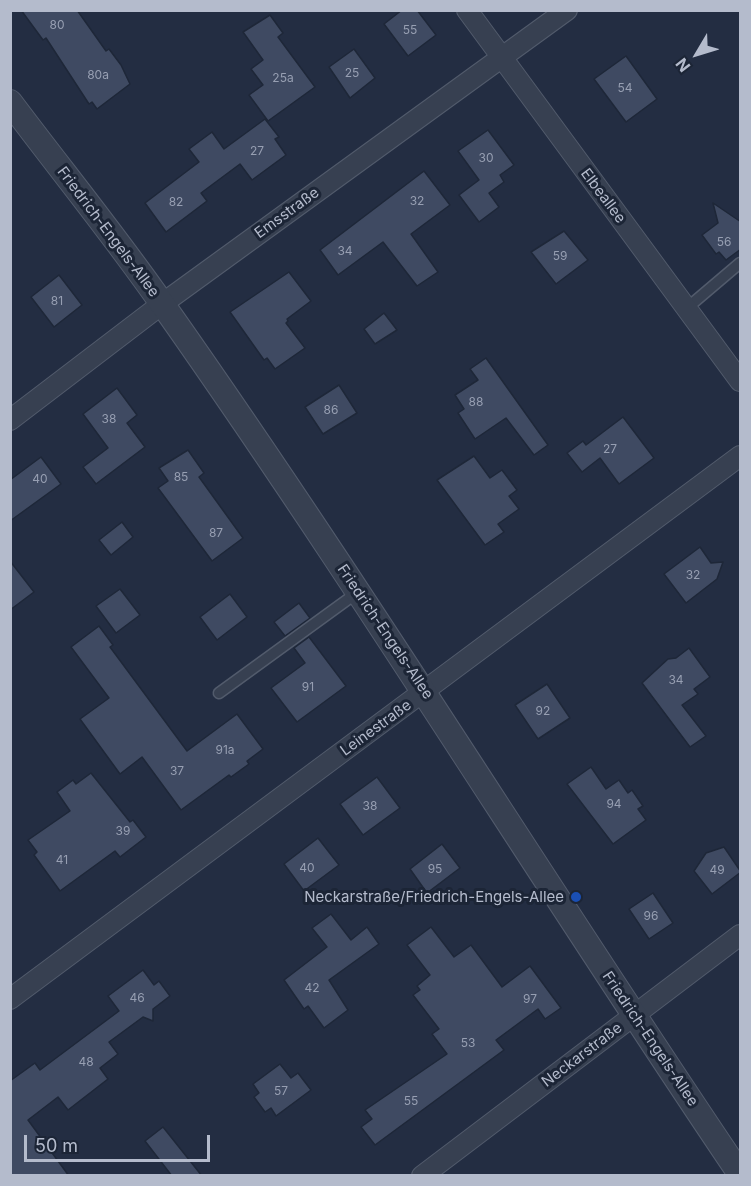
<!DOCTYPE html>
<meta charset="utf-8">
<style>
body{margin:0}
#map{position:relative;width:751px;height:1186px;overflow:hidden;background:#232d42;font-family:Inter,sans-serif}
canvas{display:block}
.frame{position:absolute;inset:0;border:12px solid #b4bbcc;pointer-events:none}
.north{position:absolute;left:667px;top:24px;width:60px;height:60px;-webkit-text-stroke:4px #1c2536;paint-order:stroke;rotate:232deg;font-size:16px;font-weight:700;line-height:24px;text-align:center;color:#b4bbcc}
.north::after{content:'';display:block;margin:auto;width:21px;height:27px;background:#b4bbcc;clip-path:polygon(50% 0,100% 100%,50% 72%,0 100%)}
.scale{position:absolute;left:24px;top:1135px;width:186px;height:27px;box-sizing:border-box;border:3px solid #b4bbcc;border-top:0;padding-left:8px;font-size:18px;line-height:21px;white-space:nowrap;color:#b4bbcc;-webkit-text-stroke:4px #1c2536;paint-order:stroke}
</style>
<div id="map">
<canvas width="751" height="1186"></canvas>
<div class="frame"></div>
<div class="north">N</div>
<div class="scale">50 m</div>
</div>
<script>
const context = document.querySelector('canvas').getContext('2d');
context.lineJoin = 'round';
function paint(path, color) { context.fillStyle = color; context.fill(path, 'evenodd'); }
function trace(path, color, width, dash) { context.strokeStyle = color; context.lineWidth = width; context.lineCap = dash ? 'butt' : 'round'; context.setLineDash(dash || []); context.stroke(path); }
function write(font, color, halo, rows, align = 'center') {
  context.font = font + ' Inter,sans-serif'; context.lineWidth = 6; context.setLineDash([]); context.textBaseline = 'middle'; context.strokeStyle = halo; context.fillStyle = color; for (const [text, x, y, turn = 0] of rows) {
    context.save(); context.translate(x, y); context.rotate((+turn || 0) * Math.PI / 180); context.textAlign = isNaN(turn) ? turn : align; if (halo) context.strokeText(text, 0, 0); context.fillText(text, 0, 0); context.restore();
  }
}
const building = new Path2D(`
 M21,10H77L106,51L109,49L121,65L130,84L97,109L92,102L89,104L46,38L43,40Z
 M402,10H417L436,35L408,56L384,24Z
 M270,15L283,33L278,37L315,87L268,121L249,95L263,85L251,69L263,60L243,32Z
 M354,49L375,78L350,98L329,67Z
 M626,56L657,99L626,122L594,79Z
 M265,119L279,137L275,139L286,155L252,180L240,164L201,193L207,201L166,232L145,203L199,162L189,149L212,132L224,149Z
 M488,130L514,165L500,175L504,182L489,193L499,207L479,222L459,195L479,180L458,151Z
 M424,171L450,205L411,234L438,272L417,286L383,242L338,275L320,250Z
 M713,203L741,222V249L726,260L719,252L716,254L702,235L718,223Z
 M564,231L588,260L556,284L531,252Z
 M289,272L311,301L287,319L288,321L286,323L305,348L275,369L267,358L264,360L230,312Z
 M59,275L82,305L54,327L31,297Z
 M384,313L397,330L375,344L364,329Z
 M486,358L548,445L534,455L506,418L475,439L458,413L464,409L455,395L478,380L470,369Z
 M339,385L357,413L323,434L305,407Z
 M117,388L137,415L127,423L145,447L96,484L83,467L108,448L83,414Z
 M623,417L654,458L619,484L600,458L582,472L567,453L583,441L586,445Z
 M188,450L204,473L199,477L243,538L212,561L158,488L168,481L159,468Z
 M474,456L490,478L502,470L517,490L509,496L519,509L498,524L504,532L485,545L437,480Z
 M41,457L61,484L10,521V480Z
 M122,522L133,537L111,555L99,540Z
 M700,547L711,563L723,562L717,579L686,603L664,574Z
 M10,561L34,592L10,610Z
 M120,589L140,615L116,633L96,606Z
 M230,594L247,617L217,640L200,617Z
 M299,603L310,618L285,636L274,622Z
 M99,626L113,645L110,647L187,751L237,714L263,749L247,761L249,764L231,777L229,775L181,810L142,757L120,774L80,719L109,698L71,647Z
 M309,637L346,686L297,722L271,688L305,663L294,648Z
 M689,648L710,677L694,689L698,694L682,705L706,736L690,747L642,683L668,659L676,658Z
 M547,684L570,718L538,739L515,705Z
 M591,767L606,789L619,780L628,793L632,790L643,806L638,809L646,820L613,844L567,784Z
 M91,773L130,822L133,820L146,837L120,857L115,851L60,891L34,855L37,852L28,840L70,811L57,792L73,780L76,784Z
 M377,777L400,808L363,835L340,804Z
 M318,838L339,865L304,891L284,864Z
 M442,844L460,868L427,893L410,869Z
 M724,847L741,872L712,894L694,871L706,853Z
 M653,893L673,923L649,939L629,909Z
 M331,914L351,940L367,927L379,944L329,980L348,1010L324,1028L308,1006L304,1009L284,980L327,947L312,928Z
 M431,927L454,957L471,945L502,987L530,966L561,1008L545,1019L538,1009L496,1040L504,1050L375,1145L361,1127L372,1119L365,1110L447,1054L432,1034L439,1029L413,995L420,990L417,986L430,975L407,945Z
 M143,970L154,985L159,981L170,996L153,1009V1021L143,1017L109,1042L118,1054L100,1068L108,1079L68,1110L58,1097L28,1120L69,1176H10V1081L35,1063L40,1070L119,1011L108,996Z
 M280,1064L291,1078L298,1073L311,1090L276,1116L271,1108L265,1112L254,1097L259,1093L253,1084Z
 M163,1127L202,1176H172L145,1141Z`);
paint(building, '#3f4a62');
trace(building, '#1e2738', 1.5);
const service = new Path2D(`
 M687,308L740,263
 M219,693L358,592`);
const minor = new Path2D(`
 M467,10L740,381
 M10,420L162,304L567,10
 M10,999L740,456
 M422,1176L740,935`);
const tertiary = new Path2D(`
 M10,102C61,170 115,236 163,305C364,590 545,886 740,1174`);
trace(service, '#525b6c', 13);
trace(minor, '#525b6c', 22);
trace(tertiary, '#525b6c', 26);
trace(service, '#374051', 10);
trace(minor, '#374051', 20);
trace(tertiary, '#374051', 24);
for (const [x, y, r, color] of [
 [576,897,6,"#1a4fb4"]
]) { const dot = new Path2D(); dot.arc(x, y, r, 0, 2 * Math.PI); context.fillStyle = color; context.fill(dot); trace(dot, '#1c2536', 2); }
write('12px', '#979fb2', null, [
 ["80",57,25],
 ["55",410,30],
 ["25",352,73],
 ["80a",98,75],
 ["25a",283,78],
 ["54",625,88],
 ["27",257,151],
 ["30",486,158],
 ["32",417,201],
 ["82",176,202],
 ["56",724,242],
 ["34",345,251],
 ["59",560,256],
 ["81",57,301],
 ["88",476,402],
 ["86",331,410],
 ["38",109,419],
 ["27",610,449],
 ["85",181,477],
 ["40",40,479],
 ["87",216,533],
 ["32",693,575],
 ["34",676,680],
 ["91",308,687],
 ["92",543,711],
 ["91a",225,750],
 ["37",177,771],
 ["94",614,804],
 ["38",370,806],
 ["39",123,831],
 ["41",62,860],
 ["40",307,868],
 ["95",435,869],
 ["49",717,870],
 ["96",651,916],
 ["42",312,988],
 ["46",137,998],
 ["97",530,999],
 ["53",468,1043],
 ["48",86,1062],
 ["57",281,1091],
 ["55",411,1101]
]);
write('15px', '#b4bbcc', '#1c2536', [
 ["Elbeallee",603,196,53],
 ["Emsstraße",287,213,-36],
 ["Friedrich-Engels-Allee",108,232,53],
 ["Friedrich-Engels-Allee",385,632,56],
 ["Leinestraße",376,728,-36],
 ["Friedrich-Engels-Allee",650,1039,56],
 ["Neckarstraße",582,1055,-37]
]);
write('15px', '#b4bbcc', '#1c2536', [
 ["Neckarstraße/Friedrich-Engels-Allee",564,897]
], 'right');
</script>
